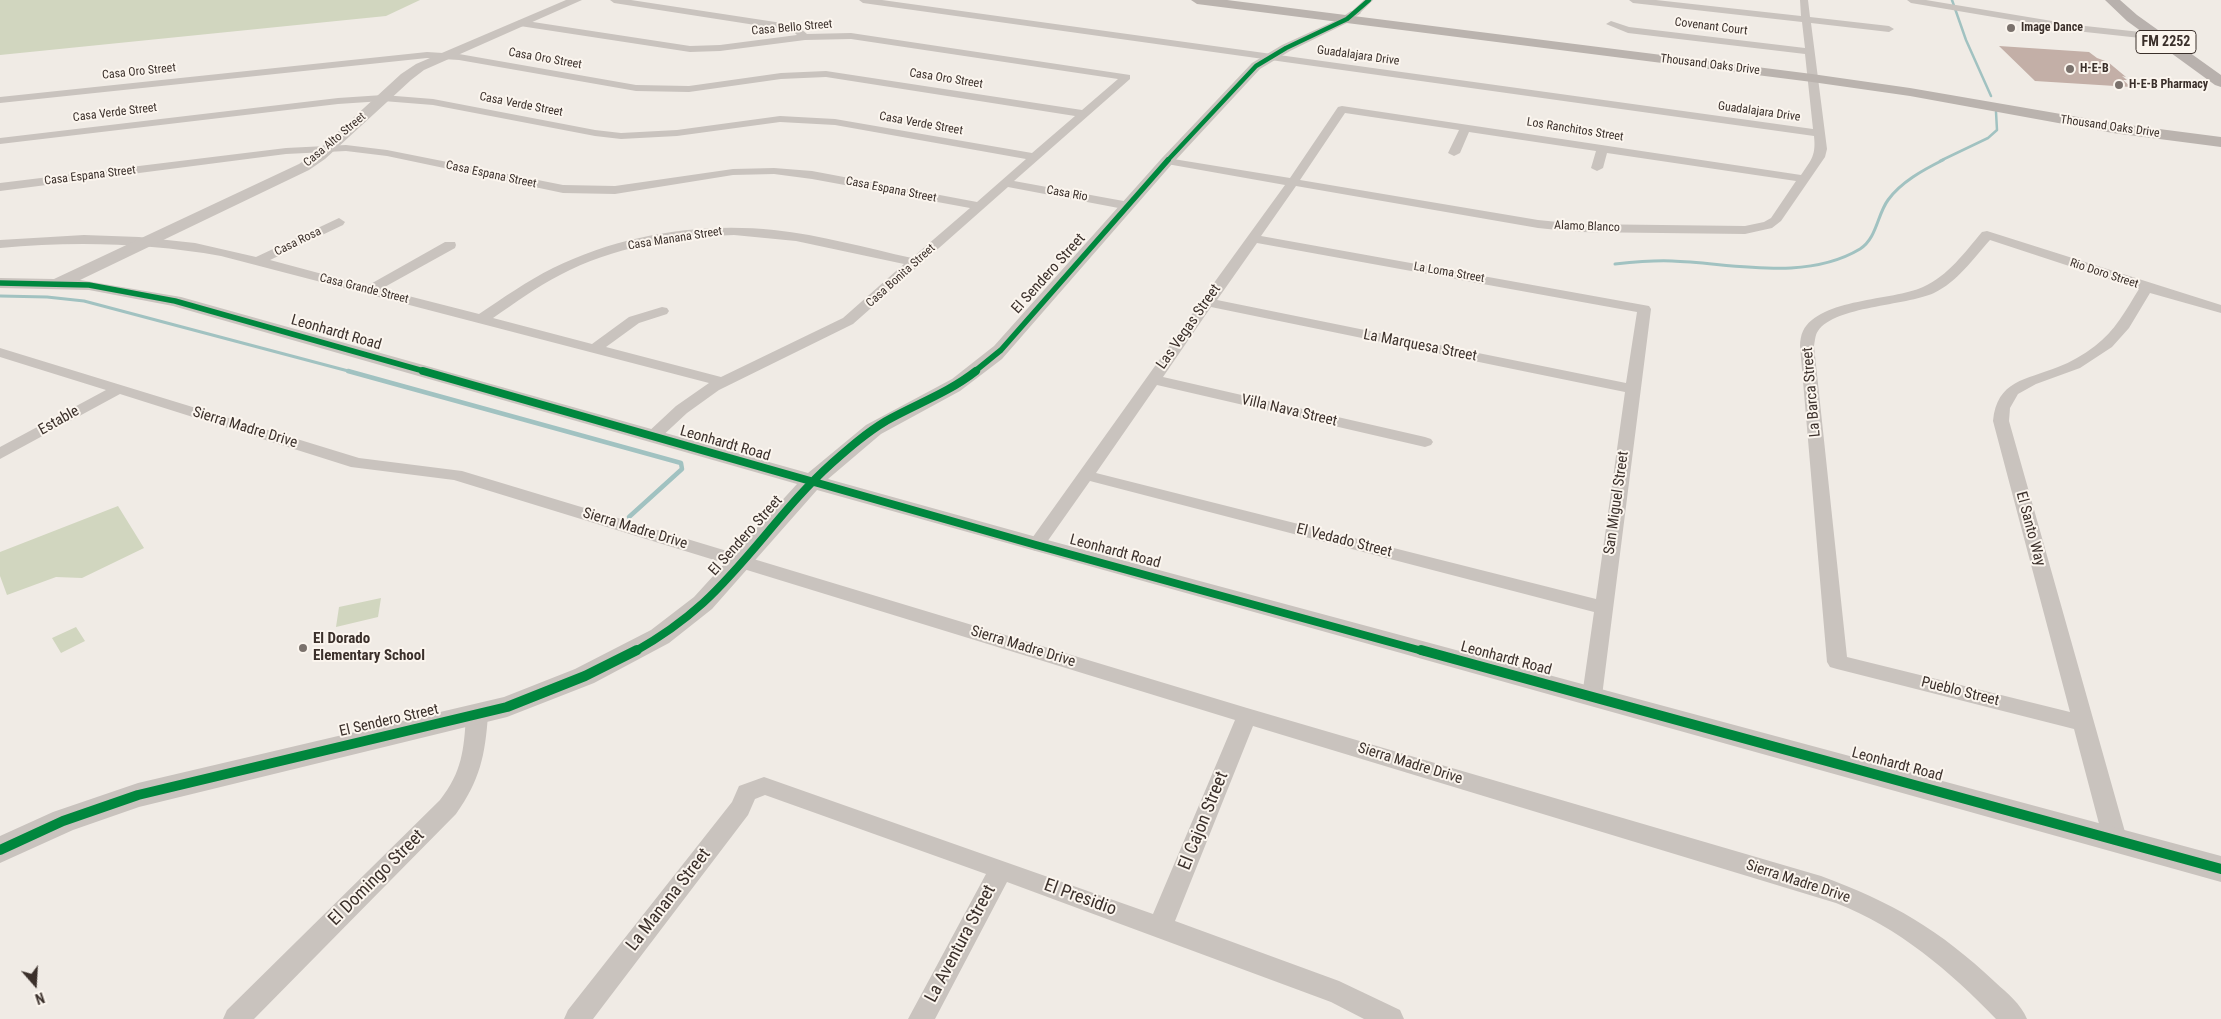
<!DOCTYPE html>
<style>
body{margin:0}
#map{position:relative;width:2221px;height:1019px;overflow:hidden;background:#f0ebe5;font-family:"Roboto Condensed",sans-serif}
canvas{display:block}
.north{position:absolute;left:10px;top:959px;width:50px;height:50px;-webkit-text-stroke:4px #fbf5ee;paint-order:stroke;rotate:161deg;font-size:14px;font-weight:700;line-height:20px;text-align:center;color:#3b302b}
.north::after{content:'';display:block;margin:auto;width:18px;height:22px;background:#3b302b;clip-path:polygon(50% 0,100% 100%,50% 72%,0 100%)}
</style>
<div id="map">
<canvas width="2221" height="1019"></canvas>
<div class="north">N</div>
</div>
<script>
const context = document.querySelector('canvas').getContext('2d');
context.lineJoin = 'round';
function paint(path, color) { context.fillStyle = color; context.fill(path, 'evenodd'); }
function trace(path, color, width, dash) { context.strokeStyle = color; context.lineWidth = width; context.lineCap = dash ? 'butt' : 'round'; context.setLineDash(dash || []); context.stroke(path); }
function write(font, color, halo, rows, align = 'center') {
  context.font = font + ' "Roboto Condensed",sans-serif'; context.lineWidth = 4; context.setLineDash([]); context.textBaseline = 'middle'; context.strokeStyle = halo; context.fillStyle = color; for (const [text, x, y, turn = 0] of rows) {
    context.save(); context.translate(x, y); context.rotate((+turn || 0) * Math.PI / 180); context.textAlign = isNaN(turn) ? turn : align; if (halo) context.strokeText(text, 0, 0); context.fillText(text, 0, 0); context.restore();
  }
}
paint(new Path2D(`
 M0,0H420L386,16L0,55Z
 M118,506L144,548L82,578L56,577L7,595L0,576V552Z
 M381,598L378,617L336,627L339,607Z
 M76,627L85,641L61,653L52,638Z`), '#d1d6bf');
trace(new Path2D(`
 M1952,0L1966,40L1991,96
 M1940,161L1988,138L1997,130L1996,112`), '#a1c2c1', 2.5);
trace(new Path2D(`
 M1615,264C1634,262 1653,260 1672,261C1732,263 1805,282 1860,249C1877,238 1877,215 1888,200C1901,182 1923,170 1943,160
 M0,296L47,297L84,301L352,372`), '#a1c2c1', 3);
trace(new Path2D(`
 M348,371L681,463L682,469L629,517`), '#a1c2c1', 4.5);
paint(new Path2D(`
 M1999,46L2089,52L2097,58L2108,62L2126,77L2122,76L2127,80H2123L2131,87L2035,81Z`), '#c3afa7');
paint(new Path2D(`
 M610,0H631L782,23L800,28L807,34L851,33L1130,75V79L1014,181L1129,202L1135,206L1129,210L1008,187L853,324L719,390L687,413L658,440H646L644,437L646,434L676,406L709,383L221,256C147,243 75,241 0,248V240L84,235L139,237L195,243L256,257L339,218L345,222L343,225L270,260L367,286L445,242H455L456,245L455,248L381,289L479,314C503,298 527,281 553,268C620,235 700,222 774,230C821,235 866,248 912,258L970,208L812,179L774,174L733,175L615,194L563,193L387,156L346,151L286,154L0,191V183L286,148L346,145L387,150L563,185L615,186L733,169L774,168L812,171L977,202L1026,159L835,125L780,122L677,136L621,139L595,136L433,105L383,101L338,104L0,144V138L338,98L383,95L433,99L595,130L621,133L677,130L780,116L835,119L1032,153L1075,116L826,77L781,79L689,92L636,91L459,60L427,58L0,103V97L427,52L459,54L636,85L689,86L781,73L826,71L1082,110L1118,79L851,39L805,40L720,51L690,52L520,26L515,23L520,20L690,46L720,45L797,35L794,32L781,29L614,3ZM734,235L796,241L904,264L843,318L721,377L606,347L639,323L667,314L669,311L667,308L662,307L629,317L592,344L493,318C515,303 536,287 560,275C613,247 674,237 734,235Z
 M859,0H882L1813,129L1805,54L1628,33L1606,24L1611,21L1629,27L1805,48L1802,22L1633,3L1629,0H1656L1801,16L1800,0H1808L1810,17L1889,26L1894,29L1889,32L1811,23L1827,149L1825,157L1781,221L1772,228L1745,234L1578,232L1538,228L1296,186L1261,236L1649,306L1651,309L1602,696L1599,702L1592,704L1585,702L1582,696L1594,612L1090,481L1042,549L1036,551L1030,549L1027,545L1030,541L1200,303L1201,299L1203,298L1285,185L1167,164L1161,161L1167,158L1290,178L1338,107L1342,106L1801,175C1812,159 1816,155 1814,136L863,3ZM1345,113L1459,130L1448,153L1454,156L1460,153L1469,132L1596,151L1591,168L1597,171L1603,168L1607,153L1796,181L1771,218L1764,222L1745,226L1578,224L1538,220L1300,180ZM1257,243L1637,312L1626,383L1217,300ZM1211,307L1625,392L1596,599L1096,473L1157,385L1425,447L1431,445L1433,442L1431,439L1425,437L1163,377Z
 M1364,0H1373L1358,15H1352V11Z
 M1907,0H1926L2076,25L2159,34L2164,37L2159,40L2076,31L1911,3Z
 M1987,231L2221,305V313L2150,293L2129,328L2112,347L2080,368L2036,384L2018,394L2010,408L2009,421L2127,839L2123,846L2115,849L2107,846L2103,839L2074,729L1837,669L1830,667L1827,662L1800,346C1800,341 1801,335 1803,331C1820,298 1892,301 1923,287C1948,276 1965,252 1982,232ZM1990,240L2139,289C2126,310 2115,331 2095,346C2083,355 2071,362 2058,367C2026,380 1997,380 1993,421L2070,712L1847,657L1814,346C1815,341 1815,335 1818,331C1835,306 1905,306 1934,293C1957,282 1973,259 1990,240Z
 M0,348L359,458L462,471L1247,708L1821,876C1892,902 1940,930 1995,982C2007,993 2021,1004 2027,1019H1996C1950,971 1898,927 1836,903L1253,726L1175,921L1339,981L1400,1010L1404,1019H1364L1331,1002L1007,882L935,1019H908L986,874L765,795L755,799L748,815L593,1019H564L568,1010L732,802L739,786L764,777L1153,914L1235,720L454,480L351,467L120,394L0,459V447L106,390L0,357Z
 M477,707L484,709L488,715C485,756 480,780 456,814L254,1019H223L227,1010L440,800C462,772 464,750 466,715L470,709Z`), '#c9c3be');
paint(new Path2D(`
 M566,0H582L424,70L411,80L325,159L309,170L80,280L181,297L808,473L866,425L952,379L994,346L1162,158L1252,63L1282,45L1339,19L1351,11H1359L1361,13L1347,23L1290,51L1260,69L1172,164L1002,359L960,391L881,434L828,479L1040,538L2221,856V882L817,490L712,609L669,643L594,683L507,717L139,807L73,830L0,863V836L53,812L138,783L504,697L575,669L651,630L694,597L797,484L173,306L89,290L0,288V278L54,279L299,164L315,153L401,74L416,64Z`), '#c9c3be');
paint(new Path2D(`
 M1191,0H1227L1812,74L1910,88L2113,123L2221,137V147L2113,133L1910,96L1812,82L1197,4Z`), '#bab3ae');
paint(new Path2D(`
 M2105,0H2120L2137,15L2221,75V87L2215,85L2127,21Z`), '#b8b1ad');
trace(new Path2D(`
 M1167,161L1256,66L1286,48L1347,19L1369,0`), '#00873e', 4.5);
trace(new Path2D(`
 M0,283L89,285L175,301L427,372
 M974,372L1001,350L1168,160`), '#00873e', 5.5);
trace(new Path2D(`
 M423,371L1036,545L1426,652
 M634,652C659,638 682,622 703,603C750,560 784,506 832,463C849,448 866,433 886,421C916,404 948,393 976,371`), '#00873e', 8);
trace(new Path2D(`
 M1421,650L2221,869
 M0,850L63,821L138,795L507,707L585,676L637,650`), '#00873e', 10);
for (const [x, y, r, color] of [
 [2011,28,5,"#7a716c"],
 [2070,69,5,"#7a716c"],
 [2119,85,5,"#7a716c"],
 [303,648,5,"#7a716c"]
]) { const dot = new Path2D(); dot.arc(x, y, r, 0, 2 * Math.PI); context.fillStyle = color; context.fill(dot); trace(dot, '#fbf5ee', 2); }
write('12px', '#3b302b', '#fbf5ee', [
 ["Covenant Court",1711,27,7],
 ["Casa Bello Street",792,28,-5],
 ["Guadalajara Drive",1358,56,8],
 ["Casa Oro Street",545,59,10],
 ["Thousand Oaks Drive",1710,65,7],
 ["Casa Oro Street",139,72,-6],
 ["Casa Oro Street",946,79,9],
 ["Casa Verde Street",521,105,11],
 ["Guadalajara Drive",1759,112,8],
 ["Casa Verde Street",115,113,-7],
 ["Casa Verde Street",921,124,10],
 ["Thousand Oaks Drive",2110,127,8],
 ["Los Ranchitos Street",1575,130,9],
 ["Casa Alto Street",335,140,-40],
 ["Casa Espana Street",491,175,12],
 ["Casa Espana Street",90,176,-7],
 ["Casa Espana Street",891,190,11],
 ["Casa Rio",1067,194,10],
 ["Alamo Blanco",1587,227,2],
 ["Casa Manana Street",675,239,-9],
 ["Casa Rosa",298,242,-26],
 ["La Loma Street",1449,273,10],
 ["Rio Doro Street",2104,274,18],
 ["Casa Bonita Street",901,276,-42],
 ["Casa Grande Street",364,289,14]
]);
write('bold 12px', '#3b302b', '#fbf5ee', [
 ["Image Dance",2021,28],
 ["H-E-B",2080,69],
 ["H-E-B Pharmacy",2129,85]
], 'left');
for (const [x, y, w] of [
 [2166,42,60]
]) { const box = new Path2D(); box.roundRect(x - w / 2, y - 11.5, w, 23, 4); context.fillStyle = '#fbf5ee'; context.fill(box); trace(box, '#3b302b', 1); }
write('bold 14px', '#3b302b', null, [
 ["FM 2252",2166,42]
]);
write('15px', '#3b302b', '#fbf5ee', [
 ["El Sendero Street",1049,274,-48],
 ["Las Vegas Street",1189,327,-55],
 ["Leonhardt Road",336,333,16],
 ["La Marquesa Street",1420,346,11],
 ["La Barca Street",1812,392,-95],
 ["Villa Nava Street",1289,411,13],
 ["Estable",59,421,-29],
 ["Sierra Madre Drive",245,428,17],
 ["Leonhardt Road",725,444,16],
 ["San Miguel Street",1617,503,-82],
 ["Sierra Madre Drive",635,529,17],
 ["El Santo Way",2030,529,75],
 ["El Sendero Street",746,536,-48],
 ["El Vedado Street",1344,541,14],
 ["Leonhardt Road",1115,552,15],
 ["Sierra Madre Drive",1023,647,17],
 ["Leonhardt Road",1506,659,15],
 ["Pueblo Street",1960,692,14],
 ["El Sendero Street",389,721,-13],
 ["Sierra Madre Drive",1410,764,17],
 ["Leonhardt Road",1897,765,15],
 ["Sierra Madre Drive",1798,882,18]
]);
write('bold 15px', '#3b302b', '#fbf5ee', [
 ["El Dorado",313,639],
 ["Elementary School",313,656]
], 'left');
write('18px', '#3b302b', '#fbf5ee', [
 ["El Cajon Street",1204,821,-68],
 ["El Domingo Street",377,878,-45],
 ["El Presidio",1080,898,20],
 ["La Manana Street",669,900,-52],
 ["La Aventura Street",961,944,-62]
]);
</script>
